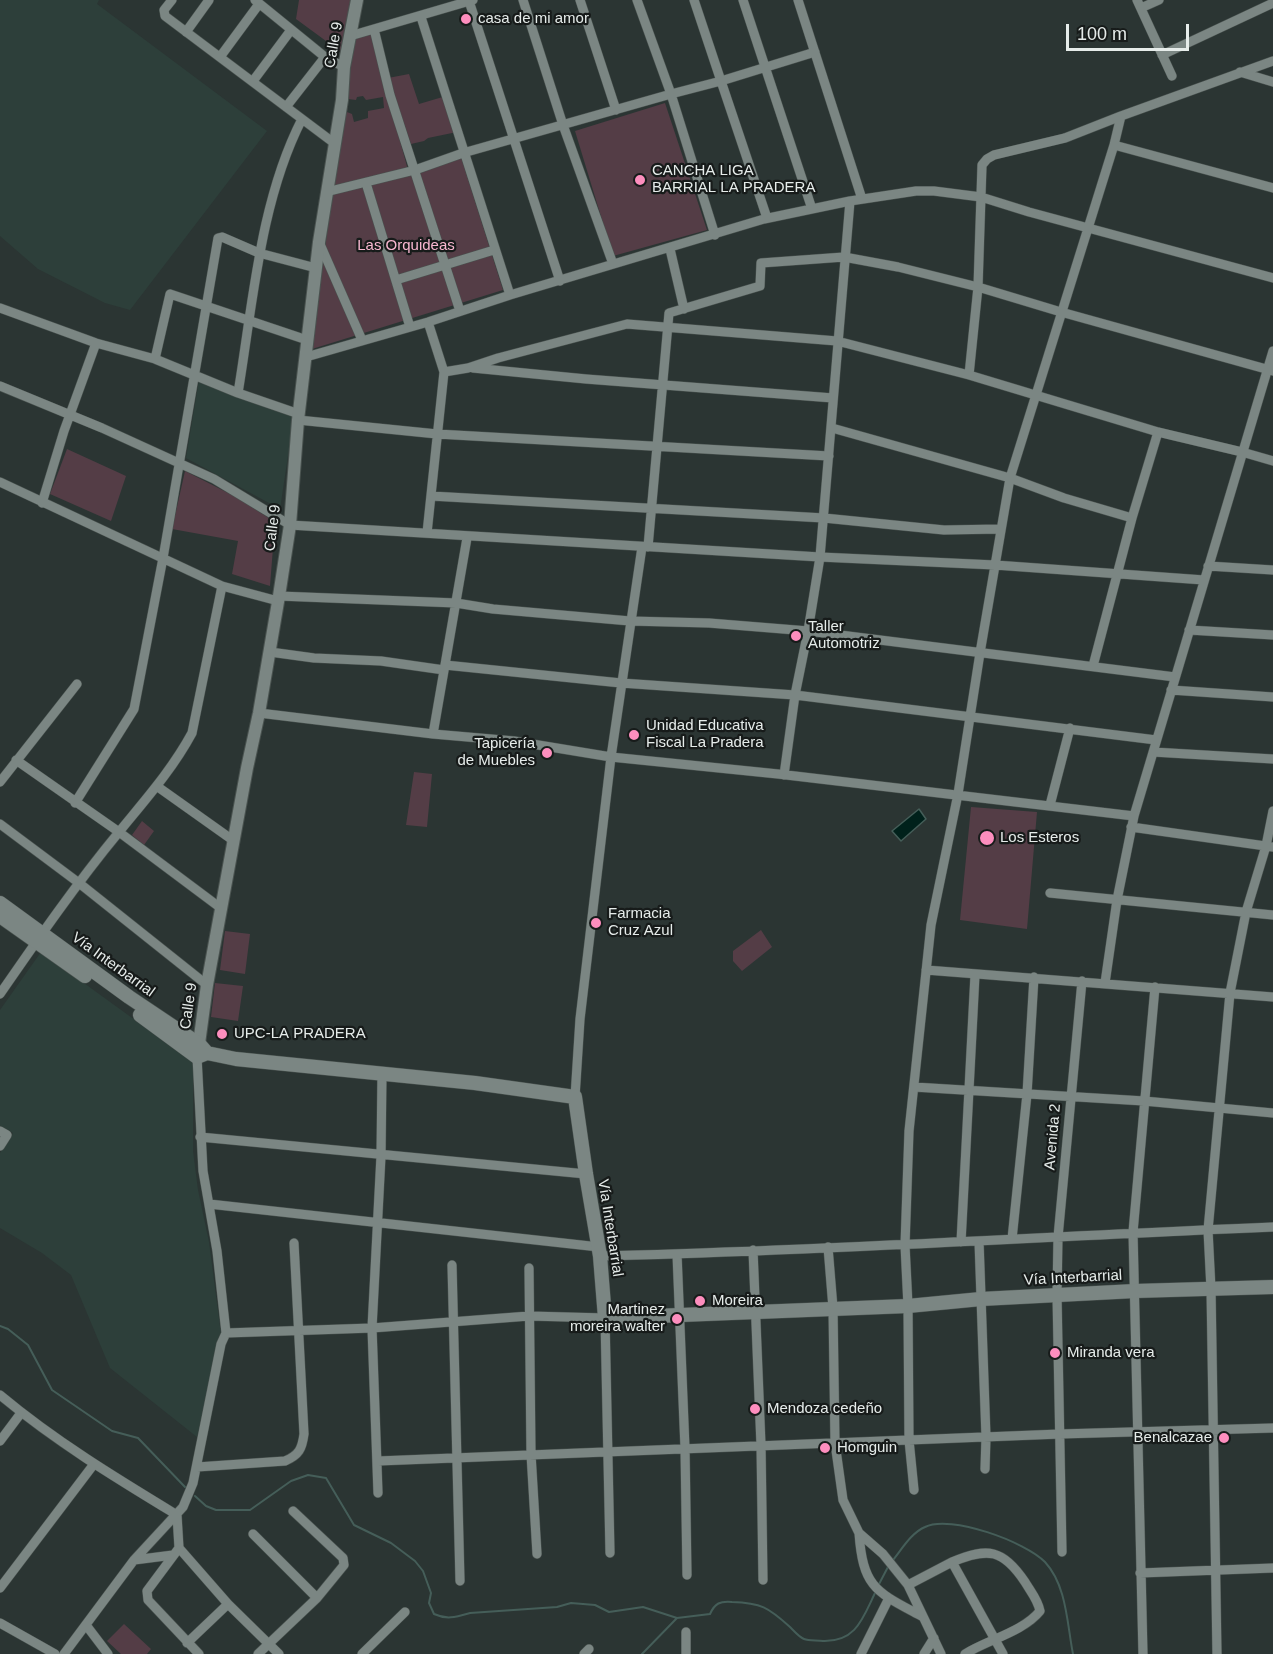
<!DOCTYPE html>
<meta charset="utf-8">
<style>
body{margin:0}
#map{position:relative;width:1273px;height:1654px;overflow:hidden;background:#2b3533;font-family:Arial,sans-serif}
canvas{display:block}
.scale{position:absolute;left:1066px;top:24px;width:123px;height:27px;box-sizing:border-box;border:3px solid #e6ecea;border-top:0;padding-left:8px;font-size:18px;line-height:21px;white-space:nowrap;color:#e6ecea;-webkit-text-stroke:4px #171b1a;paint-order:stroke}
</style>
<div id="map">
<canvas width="1273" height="1654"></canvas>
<div class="scale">100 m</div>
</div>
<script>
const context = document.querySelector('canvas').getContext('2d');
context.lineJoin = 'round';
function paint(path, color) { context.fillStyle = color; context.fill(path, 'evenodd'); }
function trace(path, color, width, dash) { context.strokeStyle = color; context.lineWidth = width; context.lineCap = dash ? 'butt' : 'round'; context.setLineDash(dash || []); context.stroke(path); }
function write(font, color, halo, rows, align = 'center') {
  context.font = font + ' Arial,sans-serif'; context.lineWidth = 4.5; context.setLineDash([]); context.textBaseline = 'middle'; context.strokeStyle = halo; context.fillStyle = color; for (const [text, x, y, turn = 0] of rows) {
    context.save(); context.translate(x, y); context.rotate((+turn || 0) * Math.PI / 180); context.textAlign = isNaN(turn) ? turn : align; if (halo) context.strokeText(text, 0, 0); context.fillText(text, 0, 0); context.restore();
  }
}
paint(new Path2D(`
 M0,0H99L97,4L267,131L130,310L105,303L38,269L0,236Z
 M199,380L294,416L280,509L186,458Z
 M41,952L193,1062V1151L198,1190L209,1242L221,1334L197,1437L110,1368L71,1275L42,1253L0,1228V1153L13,1133L0,1126V1010Z`), '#2d3f3a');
paint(new Path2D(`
 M299,0H351L341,52L296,19Z
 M370,31L408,170L329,191L350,38ZM363,96L366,100L383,97L384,108L368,111V118L354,122L352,114L347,112L348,99L356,100L357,97Z
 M409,74L419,104L446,96L457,132L428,138L424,141L411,144L388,78Z
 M665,103L707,230L613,256L575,131Z
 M461,157L503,290L312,349L332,194Z
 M67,449L126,476L111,521L50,494Z
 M185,471L236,497L275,522L270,586L232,574L238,541L172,529Z
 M414,772L432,774L427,827L406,825Z
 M971,807L1037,812L1027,929L960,920Z
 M142,821L154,831L144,845L132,835Z
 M761,930L772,947L742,971L733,961V951Z
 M225,931L250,934L245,974L220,970Z
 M215,983L243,986L238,1021L211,1017Z
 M124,1624L151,1649L147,1654H121L107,1641Z`), '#543d46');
const water = new Path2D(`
 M919,809L926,819L901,841L892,831Z`);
paint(water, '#00211b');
trace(water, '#455e59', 1.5);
trace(new Path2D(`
 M0,1326L8,1329L28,1345L52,1390L112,1431L138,1438L185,1487
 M195,1496L206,1506L216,1510H250L291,1481L308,1475L326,1478L354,1525L391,1543L415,1561L423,1571L431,1593L429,1603L434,1614C447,1620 456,1617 470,1613L557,1607L571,1603L595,1605L609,1612L643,1607L677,1618L710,1614C715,1603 720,1601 732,1602C761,1603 768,1607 790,1627C794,1631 799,1637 804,1639C809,1641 817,1640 823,1641C857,1642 863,1617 876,1591
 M893,1560C902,1549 911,1533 925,1527C950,1514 1026,1542 1045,1562C1067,1586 1067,1624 1073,1654
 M878,1586L889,1565
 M642,1654L677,1618`), '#455e59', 2);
const minor = new Path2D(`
 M172,0L164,10L165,16L334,143
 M255,0L325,57L344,67
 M523,0L563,125L613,264
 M580,0L616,110
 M694,0L721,81L815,52
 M743,0L812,209
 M798,0L862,199
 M1137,0L1172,76
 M469,1L560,281
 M1141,8L1159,0
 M421,17L510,295
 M374,29L390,95L460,311
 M186,32L209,0
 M350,36L473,0
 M1162,55L1273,3
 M220,57L259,4
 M1240,72L1273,82
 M253,81L291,30
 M286,107L325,57
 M1114,145L1273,188
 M366,183L410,327
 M326,192L415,170L463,153L671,94L637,0
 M715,235L671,94L721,81L767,218
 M320,244L362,340
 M670,249L684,309
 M396,280L494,250
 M0,308L96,343L155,359L238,393L299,414
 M306,357L428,322L510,295L764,219L850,201L916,191H934L981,197L1029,212L1273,278
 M155,359L170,294L307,340
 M473,368L586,379L833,398
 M444,372L468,368L498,358L627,324L837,341L969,375L1158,432L1242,452L1273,461
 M969,375L978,287L982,165L987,159L994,155L1065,138L1121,116
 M0,386L102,428L214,479L290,525L820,557L995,565L1204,580
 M238,393C253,303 260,201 302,119
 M298,420L437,434L829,456
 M832,428L1010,478L1114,145L1121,116L1273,61
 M0,482L222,586L278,601
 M431,496L824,518L944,530L1000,529
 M42,503L64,431L96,343
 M427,533L444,372L428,322
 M648,547L669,313L760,286L761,263L844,257L898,267L978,287L1061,312L1273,371
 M1208,566L1273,570
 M279,596L456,603L493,609L630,621L709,623L808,631L1175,677
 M1189,630L1273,635
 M270,652L314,658L381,661L444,670
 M445,665L621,683L795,695L1156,740
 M1093,666L1132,518L1158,432
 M1171,690L1273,697
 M259,713L433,734L514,741L611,757L778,774L1134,816
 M433,734L467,538
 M1153,752L1273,759
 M16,760L119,832L222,909
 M784,775L795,695L808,631L820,557L850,201
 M0,782L77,684
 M158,787L234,841
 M75,803L134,709L163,558L218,238L222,237L259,253L316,268
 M1050,805L1070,728
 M0,824L79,883L207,985
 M1131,827L1273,847
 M1050,893L1273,915
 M926,970L1273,997
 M1105,983L1117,900L1134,816L1273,351
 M0,994C38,939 76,884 119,832C145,800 172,770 192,733L222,586
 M914,1087L1144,1101L1273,1113
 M575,1097L580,1019L611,757L642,547
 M0,1131L7,1135L0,1146
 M200,1137L586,1174
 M209,1204L599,1247
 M1012,1239L1027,1094L1034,977
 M979,1241L986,1437L985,1469
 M961,1242L975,975
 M828,1247L833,1308L835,1443L843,1500L859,1533L883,1554L908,1585L941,1654
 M753,1250L761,1445L763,1580
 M677,1254L685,1448L687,1575
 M600,1256C825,1251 1049,1236 1273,1227
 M452,1265L460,1581
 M529,1268L531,1454L537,1554
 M226,1333L372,1328L529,1316L605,1318L610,1553
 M0,1395C55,1441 116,1478 177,1515
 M0,1441L21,1413
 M378,1461L1060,1434L1273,1428
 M197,1467L285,1461C299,1455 302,1449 304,1434L294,1243
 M914,1490L909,1440L908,1306L905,1245L909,1131L931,925L958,794L980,653L1010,478L1064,498L1132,518
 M378,1493L372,1328L381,1156L382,1073
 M293,1511L343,1558L344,1565L317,1598
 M177,1515L179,1548L147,1591L148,1600L199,1654
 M859,1533C863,1589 877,1592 923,1617
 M253,1534L317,1598L258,1654
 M179,1548L228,1604L279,1654
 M1062,1552L1057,1295L1058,1237L1082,981
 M134,1560L173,1555
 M1140,1573L1273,1568
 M908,1585L952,1562
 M0,1588L94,1464
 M0,1623L55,1654
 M86,1625L108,1654
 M187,1643L228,1604
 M64,1654L134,1560L183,1507L193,1483L221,1344L226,1333L217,1251L203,1171L197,1057
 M362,1654L405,1612
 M584,1654L589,1649
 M686,1654V1632
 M861,1654L889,1598
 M924,1654L934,1638
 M965,1654C987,1640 1023,1632 1040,1611C1038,1600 1031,1592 1025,1582C1003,1549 988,1547 952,1562L1003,1654
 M1143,1654L1133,1232L1155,987
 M1217,1654L1211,1289L1208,1230L1230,993L1246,912L1266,846L1273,811`);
const tertiary = new Path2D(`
 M198,1051L207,985L247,768L259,713L279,596L290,525L298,420L319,242L342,100L344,67L357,0`);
const secondary = new Path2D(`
 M0,903L129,997L199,1044L207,1053L236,1059L475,1083L575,1097L586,1174L600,1256L605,1318L908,1306L981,1299L1135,1291L1273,1287
 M0,916L85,976
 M140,1015L197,1057L207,1053`);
trace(minor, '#4a5350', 10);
trace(tertiary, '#4a5350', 14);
trace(secondary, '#4a5350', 15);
trace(minor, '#7b8683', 9);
trace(tertiary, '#7b8683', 12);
trace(secondary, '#7b8683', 14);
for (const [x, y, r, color] of [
 [466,19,6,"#fd8ebe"],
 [640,180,6,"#fd8ebe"],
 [796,636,6,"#fd8ebe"],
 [634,735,6,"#fd8ebe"],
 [547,753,6,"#fd8ebe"],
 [987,838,8,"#fd8ebe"],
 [596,923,6,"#fd8ebe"],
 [222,1034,6,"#fd8ebe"],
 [700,1301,6,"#fd8ebe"],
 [677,1319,6,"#fd8ebe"],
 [1055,1353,6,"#fd8ebe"],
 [755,1409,6,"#fd8ebe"],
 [1224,1438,6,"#fd8ebe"],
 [825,1448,6,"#fd8ebe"]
]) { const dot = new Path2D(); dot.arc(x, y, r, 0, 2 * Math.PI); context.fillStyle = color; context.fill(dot); trace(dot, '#171b1a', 2); }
write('15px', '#e6ecea', '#171b1a', [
 ["casa de mi amor",478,19],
 ["CANCHA LIGA",652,171],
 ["BARRIAL LA PRADERA",652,188],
 ["Taller",808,627],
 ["Automotriz",808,644],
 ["Unidad Educativa",646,726],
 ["Fiscal La Pradera",646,743],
 ["Tapicería",535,744,"right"],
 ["de Muebles",535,761,"right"],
 ["Los Esteros",1000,838],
 ["Farmacia",608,914],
 ["Cruz Azul",608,931],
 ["UPC-LA PRADERA",234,1034],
 ["Moreira",712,1301],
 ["Martinez",665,1310,"right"],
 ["moreira walter",665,1327,"right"],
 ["Miranda vera",1067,1353],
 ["Mendoza cedeño",767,1409],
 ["Benalcazae",1212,1438,"right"],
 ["Homguin",837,1448]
], 'left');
write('15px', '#e6ecea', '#171b1a', [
 ["Calle 9",334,45,-80],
 ["Calle 9",273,528,-83],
 ["Vía Interbarrial",113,965,36],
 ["Calle 9",189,1006,-82],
 ["Avenida 2",1053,1137,-85],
 ["Vía Interbarrial",610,1228,81],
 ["Vía Interbarrial",1073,1278,-3]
]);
write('15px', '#f8b7d0', '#171b1a', [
 ["Las Orquideas",406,246]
]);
</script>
